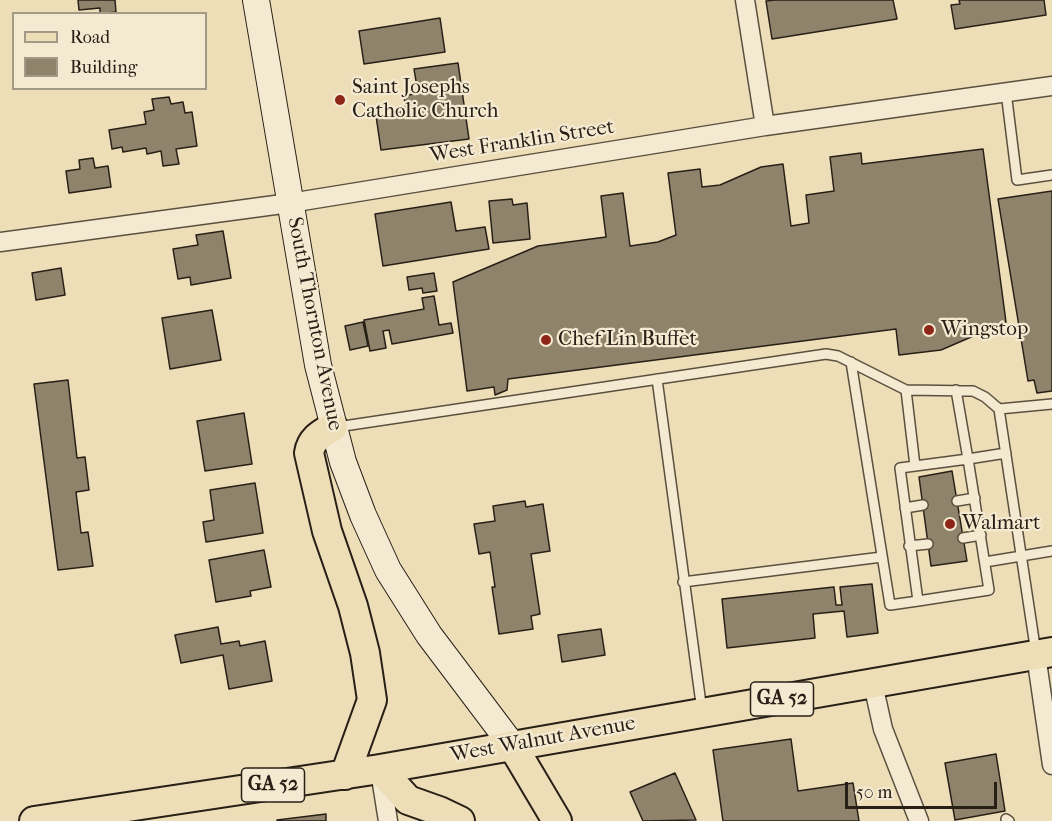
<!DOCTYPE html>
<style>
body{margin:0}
#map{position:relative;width:1052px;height:821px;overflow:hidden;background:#eedeb8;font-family:"IM FELL French Canon",serif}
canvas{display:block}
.legend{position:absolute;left:12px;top:12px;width:195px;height:78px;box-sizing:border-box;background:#f4ead1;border:2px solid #a29987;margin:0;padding:8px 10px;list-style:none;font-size:18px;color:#282017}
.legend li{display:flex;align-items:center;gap:12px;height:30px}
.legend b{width:30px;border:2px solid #a29987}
.scale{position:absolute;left:845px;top:782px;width:152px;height:27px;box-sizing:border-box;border:3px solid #282017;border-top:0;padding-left:8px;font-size:18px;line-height:21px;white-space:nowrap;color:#282017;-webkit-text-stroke:4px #f4ead1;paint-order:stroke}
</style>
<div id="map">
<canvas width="1052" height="821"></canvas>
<ul class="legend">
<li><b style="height:8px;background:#eedeb8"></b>Road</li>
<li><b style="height:16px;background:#8f836b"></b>Building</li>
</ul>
<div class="scale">50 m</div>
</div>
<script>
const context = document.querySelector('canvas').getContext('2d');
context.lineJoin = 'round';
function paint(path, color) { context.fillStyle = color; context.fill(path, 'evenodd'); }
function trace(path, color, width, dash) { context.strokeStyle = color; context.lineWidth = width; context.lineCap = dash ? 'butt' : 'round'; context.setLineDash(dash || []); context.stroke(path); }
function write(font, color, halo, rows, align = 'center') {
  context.font = font + ' "IM FELL French Canon",serif'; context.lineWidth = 4.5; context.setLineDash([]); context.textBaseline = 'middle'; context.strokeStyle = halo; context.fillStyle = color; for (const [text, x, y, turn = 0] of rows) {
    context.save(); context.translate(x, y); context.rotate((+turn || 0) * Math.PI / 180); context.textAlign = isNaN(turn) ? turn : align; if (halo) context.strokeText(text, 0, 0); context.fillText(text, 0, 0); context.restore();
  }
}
const building = new Path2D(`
 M78,0H115L116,12L100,14V8L79,10Z
 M775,0H893L897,19L772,39L766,1Z
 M959,0H1044L1046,15L955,29L951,5L960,4Z
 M440,18L445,52L364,64L359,31Z
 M458,63L469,139L381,150L376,116L406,111L404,96L418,93L414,69Z
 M169,97L171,104L183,102L185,113L192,112L197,146L176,149L179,164L163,166L161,151L147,154L146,148L123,152L122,147L112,149L109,130L146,124L144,112L154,110L152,99Z
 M983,149L1006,322L941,350L899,355L896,329L508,379L507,390L495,395L494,387L467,391L453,282L538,246L606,237L601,196L623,193L630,246L658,242L676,235L668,173L700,169L702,187L720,185L761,167L783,164L791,226L809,223L806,195L834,191L830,157L861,153L862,164Z
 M93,158L95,168L108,166L111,187L69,193L66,171L80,169L79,160Z
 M1052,191V391L1037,393L1034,380L1028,381L998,199Z
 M512,199L513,205L527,203L530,239L493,243L489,201Z
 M451,202L456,231L485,227L489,249L383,266L375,214Z
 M223,231L231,278L191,285L190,277L178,279L173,249L198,245L196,235Z
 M61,268L65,295L36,300L32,273Z
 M434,273L437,291L423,293L422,288L409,290L407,277Z
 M434,296L439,325L451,323L453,333L392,344L389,330L383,331L386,348L370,351L364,320L424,309L422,298Z
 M212,310L221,360L170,369L162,318Z
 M363,322L368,346L350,350L345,326Z
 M68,380L77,458L85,457L89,490L76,492L81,533L88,532L93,566L58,570L34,384Z
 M244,413L252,464L205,471L197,421Z
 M952,471L967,561L931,566L919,477Z
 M255,483L263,533L206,542L203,522L214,520L210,490Z
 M525,501L526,507L543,504L550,551L531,554L540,614L531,616L533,629L499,634L492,587H495L490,552L479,554L474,524L495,521L493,506Z
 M264,550L271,587L250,591L251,596L216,602L209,560Z
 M872,584L878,633L847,637L844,611L813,614L815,638L727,648L722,599L834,587L836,605H842L840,587Z
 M218,627L221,644L239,641L240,646L265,641L272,681L229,689L223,655L181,663L175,635Z
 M601,629L605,655L562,662L558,635Z
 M791,739L798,791L853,783L859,821H723L713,750Z
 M996,754L1005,811L955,820L945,763Z
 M675,773L696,820L643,821L630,792Z
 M326,814V821H277V820Z`);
paint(building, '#8f836b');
trace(building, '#282017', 1.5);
const lane = new Path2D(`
 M1006,92L1017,180L1052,175
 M851,362L890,605L918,601
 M657,379L702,711
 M906,390L915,466
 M956,390L968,459L900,468L918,601L989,590L968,459L1006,453
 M999,409L1052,404
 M337,427L826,354L838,356L906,390L973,391L985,397L999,409L1036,653
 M957,501L975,498
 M905,508L923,505
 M963,538L981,535
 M909,546L928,544
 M985,562L1052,551
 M683,582L882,557
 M1006,819L1009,821`);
const street = new Path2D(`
 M745,0L765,126
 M0,242L290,203L765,126L1052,86
 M1036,655L1052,765
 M873,684L883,729L919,821
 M380,771L388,821`);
const secondary = new Path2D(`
 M256,0L318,365L343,462L363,515L388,570L429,635L512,745`);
const primary = new Path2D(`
 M333,427C321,434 311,439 309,453L327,531L353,606L365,653L372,700L345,775
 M512,745L557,821
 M380,769L408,800L439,811L460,821
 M34,821L380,769L1052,652`);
trace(lane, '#5a503f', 12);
trace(street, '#5a503f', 21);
trace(secondary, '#282017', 28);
trace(primary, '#282017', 32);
trace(lane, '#f4ead1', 9);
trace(street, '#f4ead1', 18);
trace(secondary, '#f4ead1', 26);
trace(primary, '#eedeb8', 28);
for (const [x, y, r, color] of [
 [340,100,6,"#8f2418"],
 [929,330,6,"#8f2418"],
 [546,340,6,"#8f2418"],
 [950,524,6,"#8f2418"]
]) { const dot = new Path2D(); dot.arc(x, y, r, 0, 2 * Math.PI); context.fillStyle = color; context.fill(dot); trace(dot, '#f4ead1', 2); }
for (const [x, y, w] of [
 [782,699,63],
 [273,785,63]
]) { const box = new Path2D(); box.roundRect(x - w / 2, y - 17, w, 34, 4.5); context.fillStyle = '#f4ead1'; context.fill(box); trace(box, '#282017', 1.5); }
write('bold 20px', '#282017', null, [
 ["GA 52",782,699],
 ["GA 52",273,785]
]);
write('21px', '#282017', '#f4ead1', [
 ["Saint Josephs",352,88],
 ["Catholic Church",352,112],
 ["Wingstop",941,330],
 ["Chef Lin Buffet",558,340],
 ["Walmart",962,524]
], 'left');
write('21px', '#282017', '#f4ead1', [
 ["West Franklin Street",522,142,-9],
 ["South Thornton Avenue",314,324,79],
 ["West Walnut Avenue",543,740,-10]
]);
</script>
